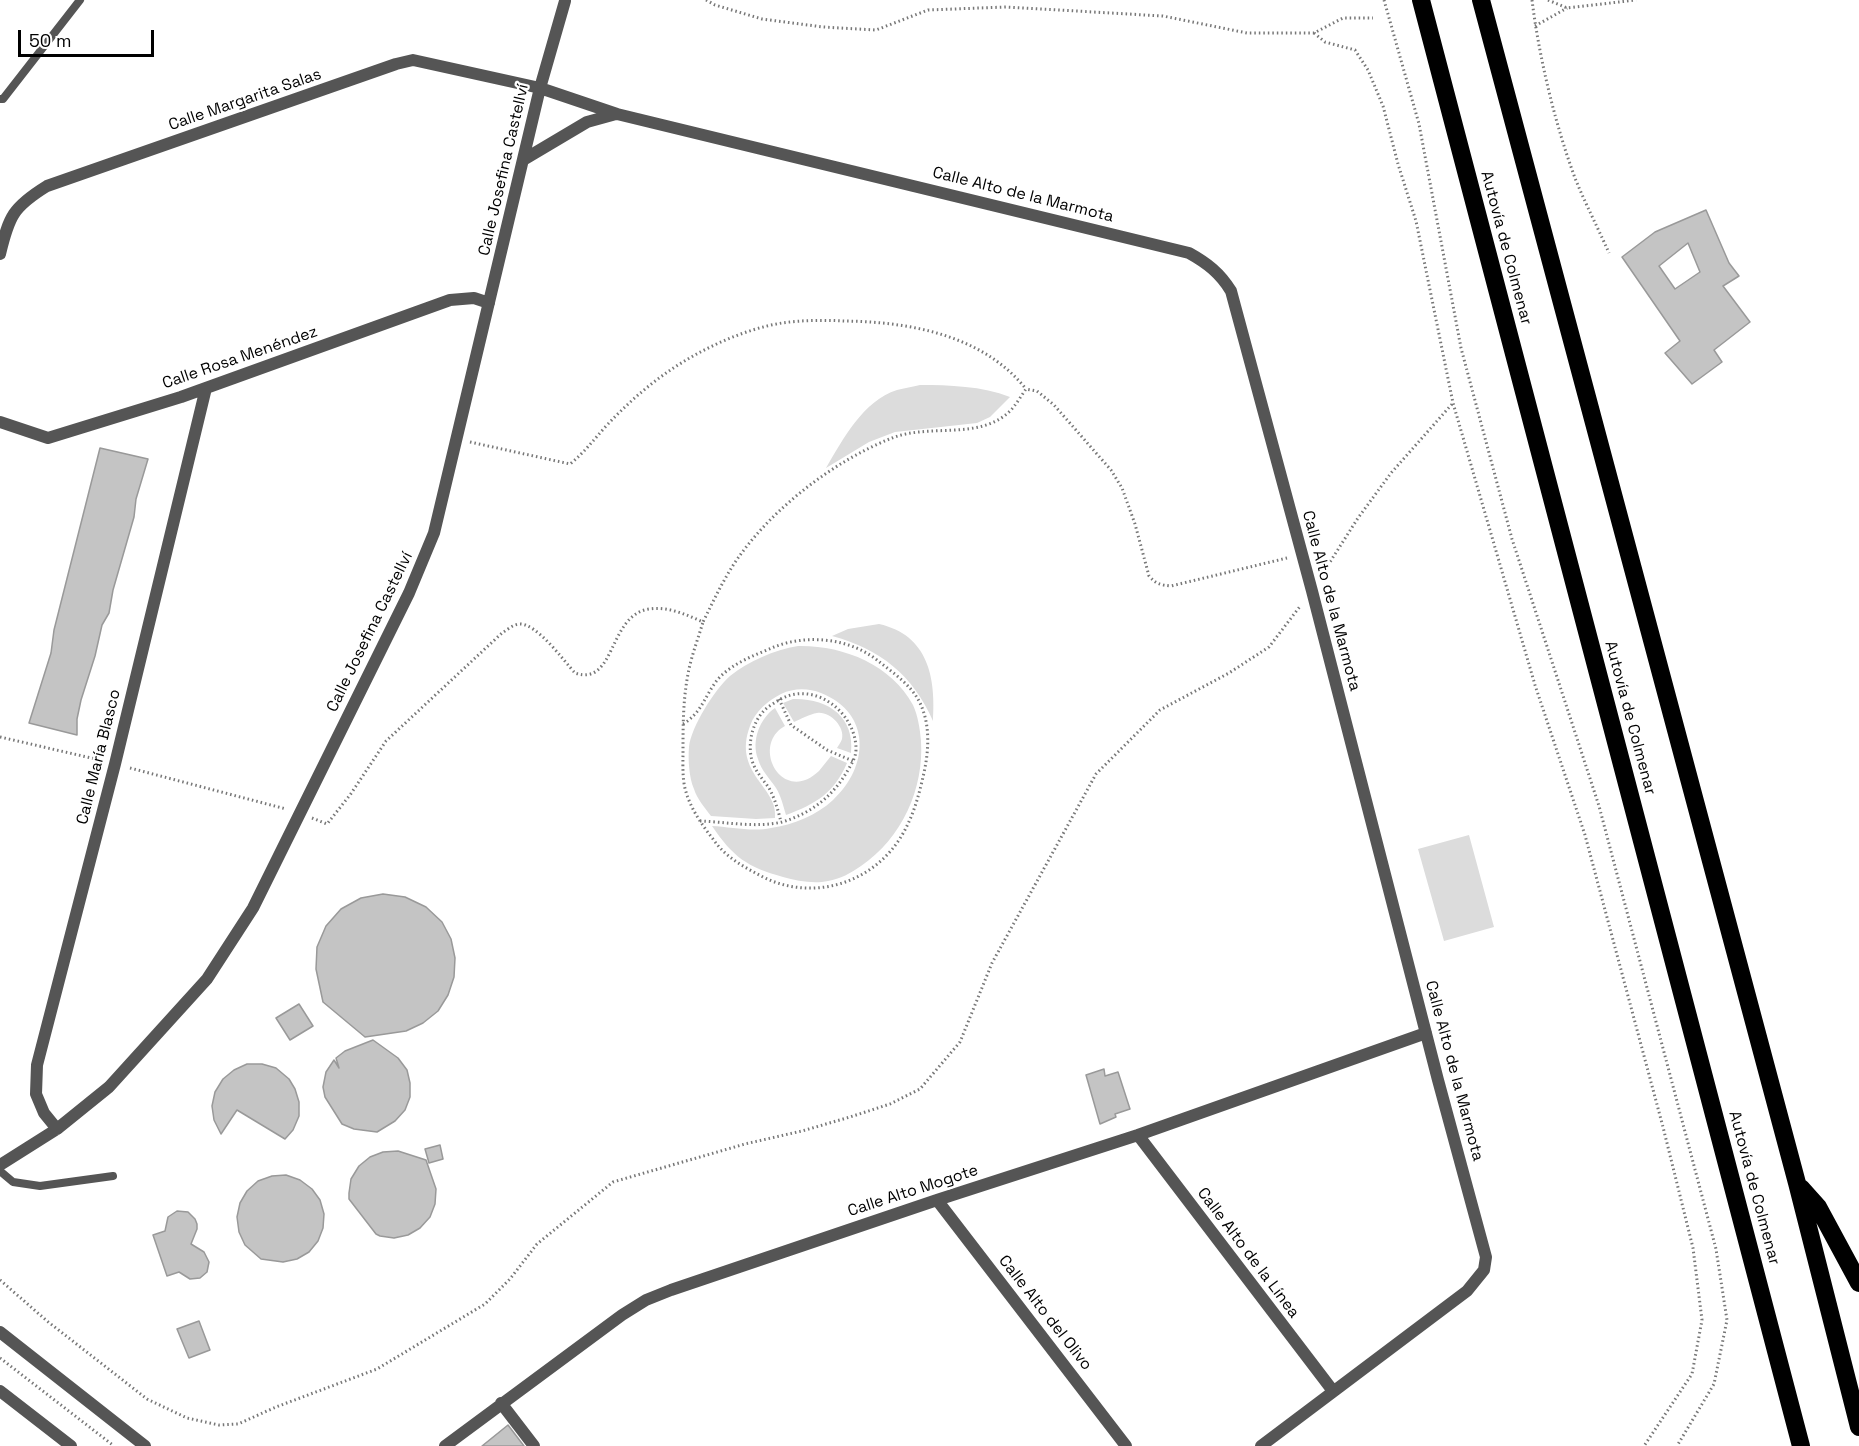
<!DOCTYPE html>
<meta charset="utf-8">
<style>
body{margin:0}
#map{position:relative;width:1859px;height:1446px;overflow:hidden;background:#fff;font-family:"Space Grotesk",sans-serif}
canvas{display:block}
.scale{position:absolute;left:18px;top:30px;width:136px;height:27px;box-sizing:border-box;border:3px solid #000;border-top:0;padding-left:8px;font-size:18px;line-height:21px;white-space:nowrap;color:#000;-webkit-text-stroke:4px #fff;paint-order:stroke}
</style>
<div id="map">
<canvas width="1859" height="1446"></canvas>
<div class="scale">50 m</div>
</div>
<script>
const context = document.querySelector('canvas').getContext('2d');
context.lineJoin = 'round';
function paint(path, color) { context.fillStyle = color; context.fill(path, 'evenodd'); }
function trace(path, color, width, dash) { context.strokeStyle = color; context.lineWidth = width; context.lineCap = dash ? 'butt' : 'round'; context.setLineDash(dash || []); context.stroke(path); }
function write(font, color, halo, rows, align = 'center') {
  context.font = font + ' "Space Grotesk",sans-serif'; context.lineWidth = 4.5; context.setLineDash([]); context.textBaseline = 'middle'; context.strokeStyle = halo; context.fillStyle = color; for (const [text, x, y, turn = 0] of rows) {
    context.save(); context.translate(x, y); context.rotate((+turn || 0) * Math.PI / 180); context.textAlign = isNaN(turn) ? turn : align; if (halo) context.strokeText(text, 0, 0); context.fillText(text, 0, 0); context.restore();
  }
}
paint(new Path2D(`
 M920,385C949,385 982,386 1010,397L990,417L977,423L895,432L869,442L826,468C843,439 863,401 897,390C904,388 913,387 920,385Z
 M879,624C928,635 936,677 933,721C913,675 880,649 832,636L848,629Z
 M798,646C842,645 891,664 913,705C918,716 920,729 921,741C924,789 902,838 861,866C851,873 840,879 828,881C814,884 797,881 783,877C747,867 733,857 712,826C730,827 753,832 771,828C793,825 817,815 833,800C869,767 872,713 821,693C808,688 794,688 781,694C768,701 755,711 750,726C732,774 779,787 775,818L756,819L711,816C705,808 697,799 694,789C689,778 688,759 689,747C691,727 715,689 730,676C749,661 774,650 798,646Z
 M793,699C828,698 855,717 851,753L837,748C838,746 841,742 842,739C845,727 830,711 817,713C810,714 801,719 794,722L783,703Z
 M775,708L785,726C750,745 782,806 819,771C823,766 827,761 831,756L847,763C834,793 816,804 786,815C783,805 781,796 776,788C770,779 761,770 758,759C751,741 760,718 775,708Z
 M1469,835L1494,927L1444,941L1418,849Z`), '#dcdcdc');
const building = new Path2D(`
 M1706,210L1729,263L1739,276L1723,286L1750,322L1714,350L1722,362L1692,384L1665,353L1680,341L1622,257L1655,232ZM1688,243L1700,272L1675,289L1659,266Z
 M100,448L148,459L136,499L134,517L113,590L109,613L102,625L95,656L81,700L77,719V735L29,723L51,653L54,630Z
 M383,894L405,897L426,907L442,922L451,939L455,958L454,977L448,995L438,1011L423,1023L406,1031L365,1037L323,1002L316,969L317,947L326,926L341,909L361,898Z
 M299,1004L313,1026L290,1040L276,1018Z
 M373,1040L398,1058L407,1070L410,1083V1097L405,1110L395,1121L377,1132L354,1129L342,1124L325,1097L323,1087L326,1072L334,1060L339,1068L336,1058L345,1051Z
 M247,1064H262L276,1068L289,1079L295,1089L299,1102V1116L293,1130L285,1139L237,1110L221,1134L214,1120L212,1106L215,1092L223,1079L234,1070Z
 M1104,1069L1105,1076L1118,1072L1130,1109L1115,1114L1116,1117L1100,1124L1086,1075Z
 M440,1145L443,1159L429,1163L425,1149Z
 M398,1151L426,1160L436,1189L435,1204L430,1217L420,1228L408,1235L394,1238L380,1236L376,1234L349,1199V1193L351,1179L359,1166L370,1157L383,1152Z
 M286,1175L300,1180L312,1189L320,1200L324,1214L323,1228L318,1241L309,1252L297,1259L283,1262L261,1259L245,1245L239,1232L237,1217L240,1203L247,1191L258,1181L272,1176Z
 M177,1211L188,1212L195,1219L197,1224V1229L191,1244L204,1252L209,1262L207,1272L200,1278L190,1279L179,1272L167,1276L153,1235L165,1231L168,1217Z
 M199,1321L210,1350L189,1358L177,1329Z
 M508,1425L524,1446H482Z`);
paint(building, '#c4c4c4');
trace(building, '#999', 1.5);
trace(new Path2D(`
 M706,0L715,5L762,19L823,27L876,30L928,10L1006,7L1163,16L1247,33H1314L1343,18H1373
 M1384,0L1419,124L1461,348L1512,539L1599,806L1716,1249L1727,1320L1714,1384L1677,1446
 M1532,0C1539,57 1555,124 1575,178C1585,203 1598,228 1609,253
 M1548,0L1567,8L1636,0
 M1535,26L1567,8
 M1314,33L1325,42L1355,50L1368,70L1383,106L1398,164L1416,221L1453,403L1535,685L1585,835L1663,1127L1693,1248L1702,1320L1692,1374L1644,1446
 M470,442L570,464C585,452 595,438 608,424C626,405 647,386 669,371C701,349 744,329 782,323C802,320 824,320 845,321C910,322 983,335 1026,389
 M1323,573L1358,518L1391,473L1453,403
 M779,699L791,725L827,750L853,761
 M683,724C703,712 705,694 719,678C733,663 755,655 774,647C807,634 849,638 877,660C892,672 910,684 919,701C931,724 929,752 923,777C918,799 912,820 899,840C869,885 811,901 763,877C744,867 725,857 713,839C702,825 691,809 686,792C682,779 683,765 683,752C683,726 683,700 688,674C691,657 698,639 703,622
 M0,737L100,760
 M130,768L286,809
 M312,818L327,824L350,795L386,741L502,633C507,630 512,625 519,624C537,623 563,660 575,673C616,687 608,615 649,609C668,606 687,615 703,622C714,600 724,578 738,558C774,507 834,461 892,438C930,423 979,441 1010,411C1016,405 1021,396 1026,389L1037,391L1054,405L1111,470L1122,488L1135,524L1149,576C1156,584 1161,585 1171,586L1287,558
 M700,821C726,822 757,828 782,822C812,813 833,796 848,770C852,763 856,757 856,749C856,719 827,690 796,694C786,695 777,701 768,707C754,718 748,739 751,756C753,769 762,778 769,788C775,799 778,810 781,822
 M0,1280L47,1321L147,1399L187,1418L219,1425L238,1424L276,1407L377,1369L485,1304L510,1279L537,1244L613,1182L745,1144L802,1131L850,1117L890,1104L920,1089L960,1042L992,963L1096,774L1160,710L1229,673L1269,647L1301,605
 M0,1358L114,1446`), '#777', 3, [1.5, 3]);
trace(new Path2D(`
 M0,99H3L80,0
 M0,1171L13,1182L40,1186L113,1176`), '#555', 8);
trace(new Path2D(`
 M523,160L587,122L616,114
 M0,254C9,216 13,207 47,186L396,64L413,60L540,88L617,114L1189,253C1207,263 1220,273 1231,291L1312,591L1438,1080L1486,1257L1484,1270L1467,1291L1261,1446
 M0,422L48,438L181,397L450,300L474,298L489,303
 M57,1129L44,1113L36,1094L37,1065L115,764L206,388
 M1138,1135L1333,1391
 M0,1165L57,1129L109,1087L207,979L253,908L409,593L434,533L540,88L565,1
 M937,1200L1126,1446
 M501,1403L534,1446
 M445,1446L622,1315L646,1300L671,1290L937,1200L1138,1135L1426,1033`), '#555', 12);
trace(new Path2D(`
 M0,1332L145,1446
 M0,1391L71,1446`), '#555', 12);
trace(new Path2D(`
 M1421,0L1801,1446
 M1481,0L1797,1183L1859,1427
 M1801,1188L1818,1207L1859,1283`), '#000', 18);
write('16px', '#000', '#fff', [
 ["Calle Margarita Salas",245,100,-19],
 ["Calle Josefina Castellví",504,170,-77],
 ["Calle Alto de la Marmota",1023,195,14],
 ["Autovía de Colmenar",1506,248,75],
 ["Calle Rosa Menéndez",240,358,-19],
 ["Calle Alto de la Marmota",1331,601,75],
 ["Calle Josefina Castellví",370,632,-64],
 ["Autovía de Colmenar",1630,718,75],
 ["Calle María Blasco",99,757,-76],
 ["Calle Alto de la Marmota",1454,1071,75],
 ["Autovía de Colmenar",1754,1188,75],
 ["Calle Alto Mogote",913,1191,-18],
 ["Calle Alto de la Línea",1248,1253,53],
 ["Calle Alto del Olivo",1045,1313,52]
]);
</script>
